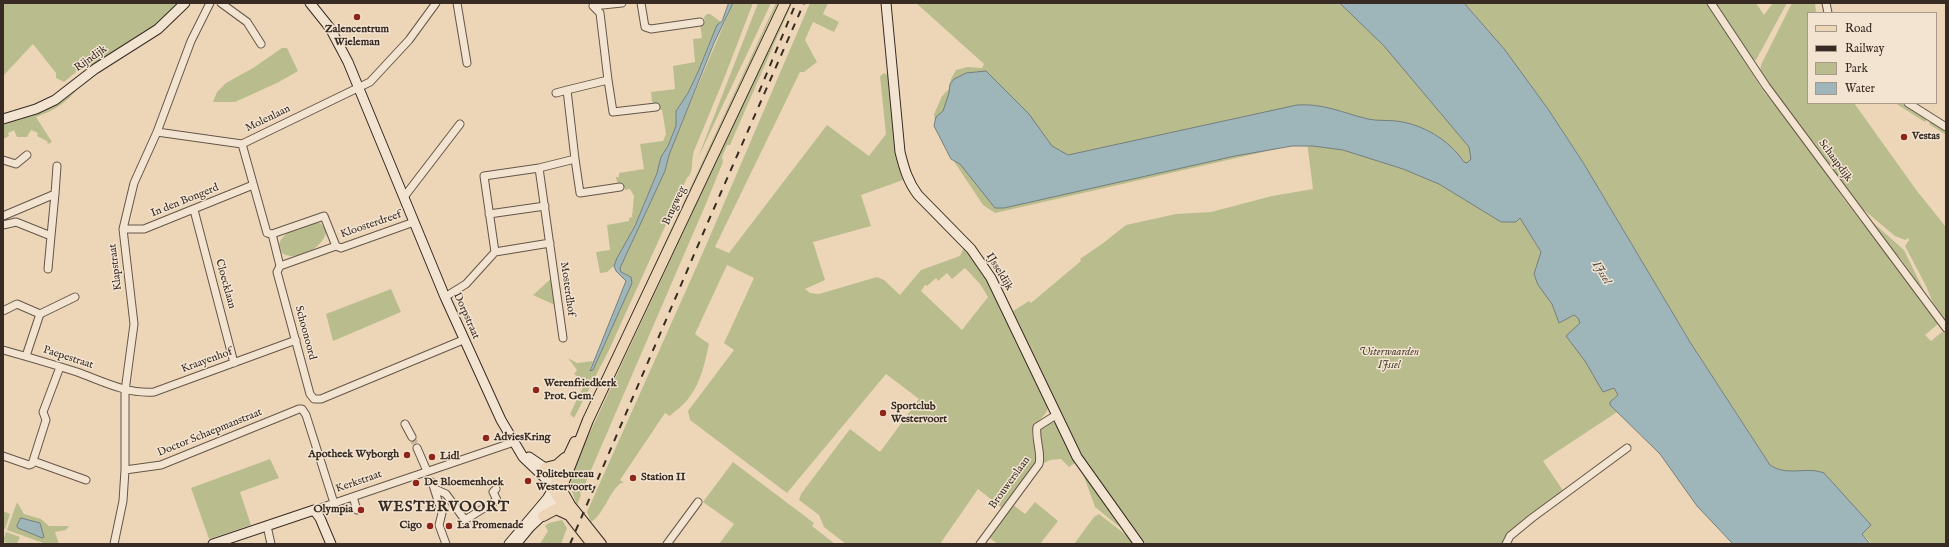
<!DOCTYPE html>
<style>
body{margin:0}
#map{position:relative;width:1949px;height:547px;overflow:hidden;background:#edd6b8;font-family:"IM FELL English",serif}
canvas{display:block}
.frame{position:absolute;inset:0;border:4px solid #372b23;pointer-events:none}
.legend{position:absolute;left:1807px;top:12px;width:130px;height:92px;box-sizing:border-box;background:#f3e4d1;border:1px solid #a89a8b;margin:0;padding:5px 7px;list-style:none;font-size:12px;color:#372b23}
.legend li{display:flex;align-items:center;gap:8px;height:20px}
.legend b{width:20px;border:1px solid #a89a8b}
</style>
<div id="map">
<canvas width="1949" height="547"></canvas>
<div class="frame"></div>
<ul class="legend">
<li><b style="height:5px;background:#edd6b8"></b>Road</li>
<li><b style="height:5px;background:#372b23"></b>Railway</li>
<li><b style="height:11px;background:#b9bd8e"></b>Park</li>
<li><b style="height:11px;background:#9eb6ba"></b>Water</li>
</ul>
</div>
<script>
const context = document.querySelector('canvas').getContext('2d');
context.lineJoin = 'round';
function paint(path, color) { context.fillStyle = color; context.fill(path, 'evenodd'); }
function trace(path, color, width, dash) { context.strokeStyle = color; context.lineWidth = width; context.lineCap = dash ? 'butt' : 'round'; context.setLineDash(dash || []); context.stroke(path); }
function write(font, color, halo, rows, align = 'center') {
  context.font = font + ' "IM FELL English",serif'; context.lineWidth = 3; context.setLineDash([]); context.textBaseline = 'middle'; context.strokeStyle = halo; context.fillStyle = color; for (const [text, x, y, turn = 0] of rows) {
    context.save(); context.translate(x, y); context.rotate((+turn || 0) * Math.PI / 180); context.textAlign = isNaN(turn) ? turn : align; if (halo) context.strokeText(text, 0, 0); context.fillText(text, 0, 0); context.restore();
  }
}
paint(new Path2D(`
 M3,3H180L153,29L92,66L88,62L64,82L56,78V73L33,44L3,76Z
 M733,3H753L725,76L694,151C691,160 694,173 687,178L609,350L574,418L570,414L584,385L581,379L574,374L577,370L568,358L577,363L593,361L590,369L593,370L617,316L628,277L620,272V268L665,171L669,155L687,111Z
 M758,3H771L697,160Z
 M776,3H778L615,350Z
 M790,3H792L730,145H727L722,157L723,162L705,206L582,491L580,493L581,495L577,505L570,486L572,471Z
 M810,3H828L823,14L839,22L834,32L813,22L805,40L817,62L804,72H800L715,247L729,253L827,125L869,156L886,134L880,76L884,73L888,75L895,151L903,180L861,195L871,226L813,242L825,280L805,289L810,293L819,294L877,277L884,280L900,295L921,270L960,256L964,247L994,290L1048,408C1046,417 1035,421 1032,431C1031,436 1037,453 1037,461L1002,508L978,489L940,544H846L824,527L819,515L799,500L801,494L850,429L880,452L919,399L886,374L787,493L690,420L688,411L734,350L724,343L754,278L727,265L695,334L709,344C705,362 701,383 688,399C683,406 676,410 670,416L665,413L620,480L624,483H621C608,493 605,513 591,522L587,512L704,250ZM965,268L980,284L988,297L962,330L921,291L925,285L927,286L936,278L938,281L947,273L952,279Z
 M916,3H1349L1441,102L1523,222L1580,319L1617,391L1618,395L1613,399L1617,412L1543,461L1564,492C1542,507 1515,520 1502,544H1146L1089,466L1074,442L1013,311L1029,301L1031,303L1081,261L1080,259L1102,244L1126,225L1176,214L1211,212L1272,196L1313,189L1307,142L995,213L983,205L953,160L936,127L934,114L942,96L949,89L951,79L956,70L967,67L982,68L984,64Z
 M1464,3H1707L1764,92L1808,146L1843,198L1938,321V324L1925,335L1931,341L1942,332L1946,333V544H1872L1804,471C1791,472 1780,473 1770,465L1690,342L1584,164L1548,109L1505,50Z
 M1716,3H1756L1764,15L1773,3H1787L1756,60H1750Z
 M1792,3H1815L1816,13H1808V103H1854L1917,191L1946,227V321L1933,303L1926,286L1905,246L1909,240L1908,238L1905,240L1895,236L1858,205L1760,72L1761,65Z
 M707,14H710L721,22L717,25L698,72L688,93L676,111V126L668,146L661,157L657,173L635,226L617,258L614,266L607,272L600,273L596,252L610,250L607,225L629,221V218L632,217L634,196L630,189L625,190L624,187L617,182L616,177H619V173L644,169L640,144L663,141L666,134L662,110H659L658,105L652,102L651,92L675,89L673,66L695,62L693,39L702,38L700,23L705,22L704,17Z
 M282,48H287L298,71L277,83L235,102H213L217,92L226,83L253,68Z
 M79,86C69,102 53,111 36,117L52,142L48,144L47,141L37,136L38,133L31,130L27,137H17L14,130L8,133L9,136L3,139V121Z
 M1895,103H1901L1927,119L1925,122Z
 M1930,121L1945,131L1946,135L1929,124Z
 M1869,219L1904,250L1925,293L1901,259L1892,250Z
 M312,223H320L327,230C324,247 298,263 282,253L279,245C282,231 301,227 312,223Z
 M553,277L557,306L533,295Z
 M391,289L401,312L333,341L326,314Z
 M1051,422L1057,424L1074,460L1075,463L1069,467L1061,459L1050,460L1042,464C1046,452 1035,437 1043,426Z
 M270,459L279,478L240,492L251,525L209,539L191,488Z
 M733,462L814,523L812,526L835,544H719L734,524L703,502Z
 M1083,474L1124,528L1122,529L1095,507Z
 M17,502L24,514L41,519L49,526H69L66,530L55,532L59,544H46L7,530Z
 M1035,502L1058,521L1040,544H998L988,537L1012,504L1025,514Z
 M3,511L10,514L5,529L3,528Z
 M1099,514L1134,541L1136,544H1074L1094,517Z
 M562,520L567,528L561,544H540L548,531L545,526L549,523Z
 M6,532L20,537L17,544H9L3,541Z`), '#b9bd8e');
const water = new Path2D(`
 M729,3H733L714,43L669,155L665,171L620,268L621,272L631,277L632,283L593,370L590,371L626,281L616,271L614,266L617,258L635,226L657,173L661,157L668,146L676,126V111L688,93L698,72L717,25L722,21Z
 M1340,3H1464L1505,50L1548,109L1584,164L1690,342L1770,465C1787,477 1806,466 1824,473L1871,525L1862,534L1870,544H1733L1697,506L1660,454L1610,405V402L1618,395L1614,388L1603,392L1585,361L1566,336L1580,323L1578,318L1574,315L1559,323L1552,304L1538,285L1534,274L1541,252L1520,218L1516,222H1501L1439,184L1403,169L1343,150L1313,146H1292L1235,156L1004,208H995L960,164L951,159L934,126L936,117L943,111L949,93L950,84L954,79L966,73L986,71L1029,114L1052,146L1068,155L1297,105C1323,103 1343,113 1368,119C1377,121 1387,120 1396,121C1423,124 1449,140 1464,162L1467,163L1471,159L1469,147L1384,46Z
 M21,518L40,523L44,537L42,538L18,528L17,526Z`);
paint(water, '#9eb6ba');
trace(water, '#757e7e', 1);
trace(new Path2D(`
 M412,437L417,448`), '#c9b49a', 7, [7, 3.5]);
const street = new Path2D(`
 M221,3L247,22L261,44
 M457,3L467,63
 M641,3L645,27L651,29L700,22
 M1711,3L1766,86L1946,328
 M1826,3L1828,13
 M608,80L613,112L656,107
 M556,93L567,90
 M1908,103L1946,127
 M157,132L242,144L370,82L409,40L436,3
 M242,144L267,233L272,234L280,266
 M575,159L580,193L620,187
 M3,160L16,164L27,155
 M55,194L57,166
 M404,197L460,124
 M194,210L234,363
 M489,214L545,206
 M3,216L55,194L51,236L16,222L3,225
 M414,222L341,248L336,246L280,266L277,272L310,394L314,399H321L463,340
 M123,229H144L253,185
 M272,234L324,216L336,246
 M495,252L484,176L539,168
 M48,269L51,236
 M445,297L466,284L495,252L550,243
 M3,311L17,304L40,314
 M563,338L539,168L575,159L567,90L608,80L600,13L593,6L622,3
 M3,350C28,357 52,364 77,372C102,381 126,394 154,392L296,340
 M26,356L40,314L75,297
 M405,424L412,437
 M417,448L427,471
 M3,456L29,465L32,464L46,420L43,412L60,367
 M33,461L86,480
 M125,470L161,465L299,409H302L306,415L334,503
 M432,482L442,513L439,525L446,544
 M435,489L446,494L465,520L497,500L493,492L496,489
 M353,497L357,510
 M314,510L514,442
 M267,526L271,544
 M114,544L123,501L125,470V391L134,324L123,229L134,183L157,132L191,41L210,3
 M667,544L698,502
 M980,544L1039,464C1042,452 1035,440 1037,427L1056,415
 M1506,544L1510,536L1532,518L1627,448`);
const secondary = new Path2D(`
 M310,3L330,28L348,62L445,297L501,420L523,457L545,478L553,489L547,499L509,544
 M886,3L900,152C904,168 908,182 918,195L971,249L991,278L1077,457L1139,544
 M3,119L36,109L55,100L95,69L158,29L185,3
 M213,544L314,510L320,518L331,544
 M516,544L530,527L548,510L561,489L551,472L529,457`);
const primary = new Path2D(`
 M575,442L553,489L570,516L592,544
 M545,468L557,465L565,458
 M543,516L556,509L569,515
 M601,544L570,505L561,489L588,420L785,3`);
trace(street, '#645648', 9);
trace(secondary, '#372b23', 11);
trace(primary, '#372b23', 12);
trace(street, '#f3e4d1', 7);
trace(secondary, '#f3e4d1', 9);
trace(primary, '#edd6b8', 10);
trace(new Path2D(`
 M759,92L796,3
 M570,544L708,222L804,3`), '#372b23', 2, [7, 7]);
for (const [x, y, r, color] of [
 [357,17,4,"#8f2418"],
 [1904,137,4,"#8f2418"],
 [536,390,4,"#8f2418"],
 [883,413,4,"#8f2418"],
 [486,438,4,"#8f2418"],
 [407,455,4,"#8f2418"],
 [432,457,4,"#8f2418"],
 [633,478,4,"#8f2418"],
 [528,481,4,"#8f2418"],
 [416,483,4,"#8f2418"],
 [361,510,4,"#8f2418"],
 [430,526,4,"#8f2418"],
 [449,526,4,"#8f2418"]
]) { const dot = new Path2D(); dot.arc(x, y, r, 0, 2 * Math.PI); context.fillStyle = color; context.fill(dot); trace(dot, '#f3e4d1', 1.5); }
write('bold 11px', '#372b23', '#f3e4d1', [
 ["Zalencentrum",357,30,"center"],
 ["Wieleman",357,43,"center"],
 ["Vestas",1912,137],
 ["Werenfriedkerk",544,384],
 ["Prot. Gem.",544,397],
 ["Sportclub",891,407],
 ["Westervoort",891,420],
 ["AdviesKring",494,438],
 ["Apotheek Wyborgh",399,455,"right"],
 ["Lidl",440,457],
 ["Politebureau",536,475],
 ["Westervoort",536,488],
 ["Station II",641,478],
 ["De Bloemenhoek",424,483],
 ["Olympia",353,510,"right"],
 ["Cigo",422,526,"right"],
 ["La Promenade",457,526]
], 'left');
write('11px', '#372b23', '#f3e4d1', [
 ["Rijndijk",91,59,-35],
 ["Molenlaan",268,119,-26],
 ["Schaapdijk",1835,161,54],
 ["In den Bongerd",185,201,-22],
 ["Brugweg",675,206,-65],
 ["Kloosterdreef",371,225,-19],
 ["Klapstraat",116,267,-97],
 ["IJsseldijk",999,272,59],
 ["Cloecklaan",225,284,75],
 ["Mosterdhof",567,289,82],
 ["Dorpstraat",466,316,66],
 ["Schoonoord",305,333,75],
 ["Paepestraat",68,358,18],
 ["Kraayenhof",207,361,-20],
 ["Doctor Schaepmanstraat",210,433,-22],
 ["Kerkstraat",359,482,-19],
 ["Brouwerslaan",1010,483,-54]
]);
write('italic 11px', '#514838', '#f3e4d1', [
 ["Uiterwaarden",1389,353],
 ["IJssel",1389,366]
]);
write('italic 12px', '#514e49', '#f3e4d1', [
 ["IJssel",1601,273,59]
]);
context.letterSpacing = '1px';
write('bold 15px', '#372b23', '#f3e4d1', [
 ["WESTERVOORT",444,508]
]);
context.letterSpacing = '0px';
</script>
